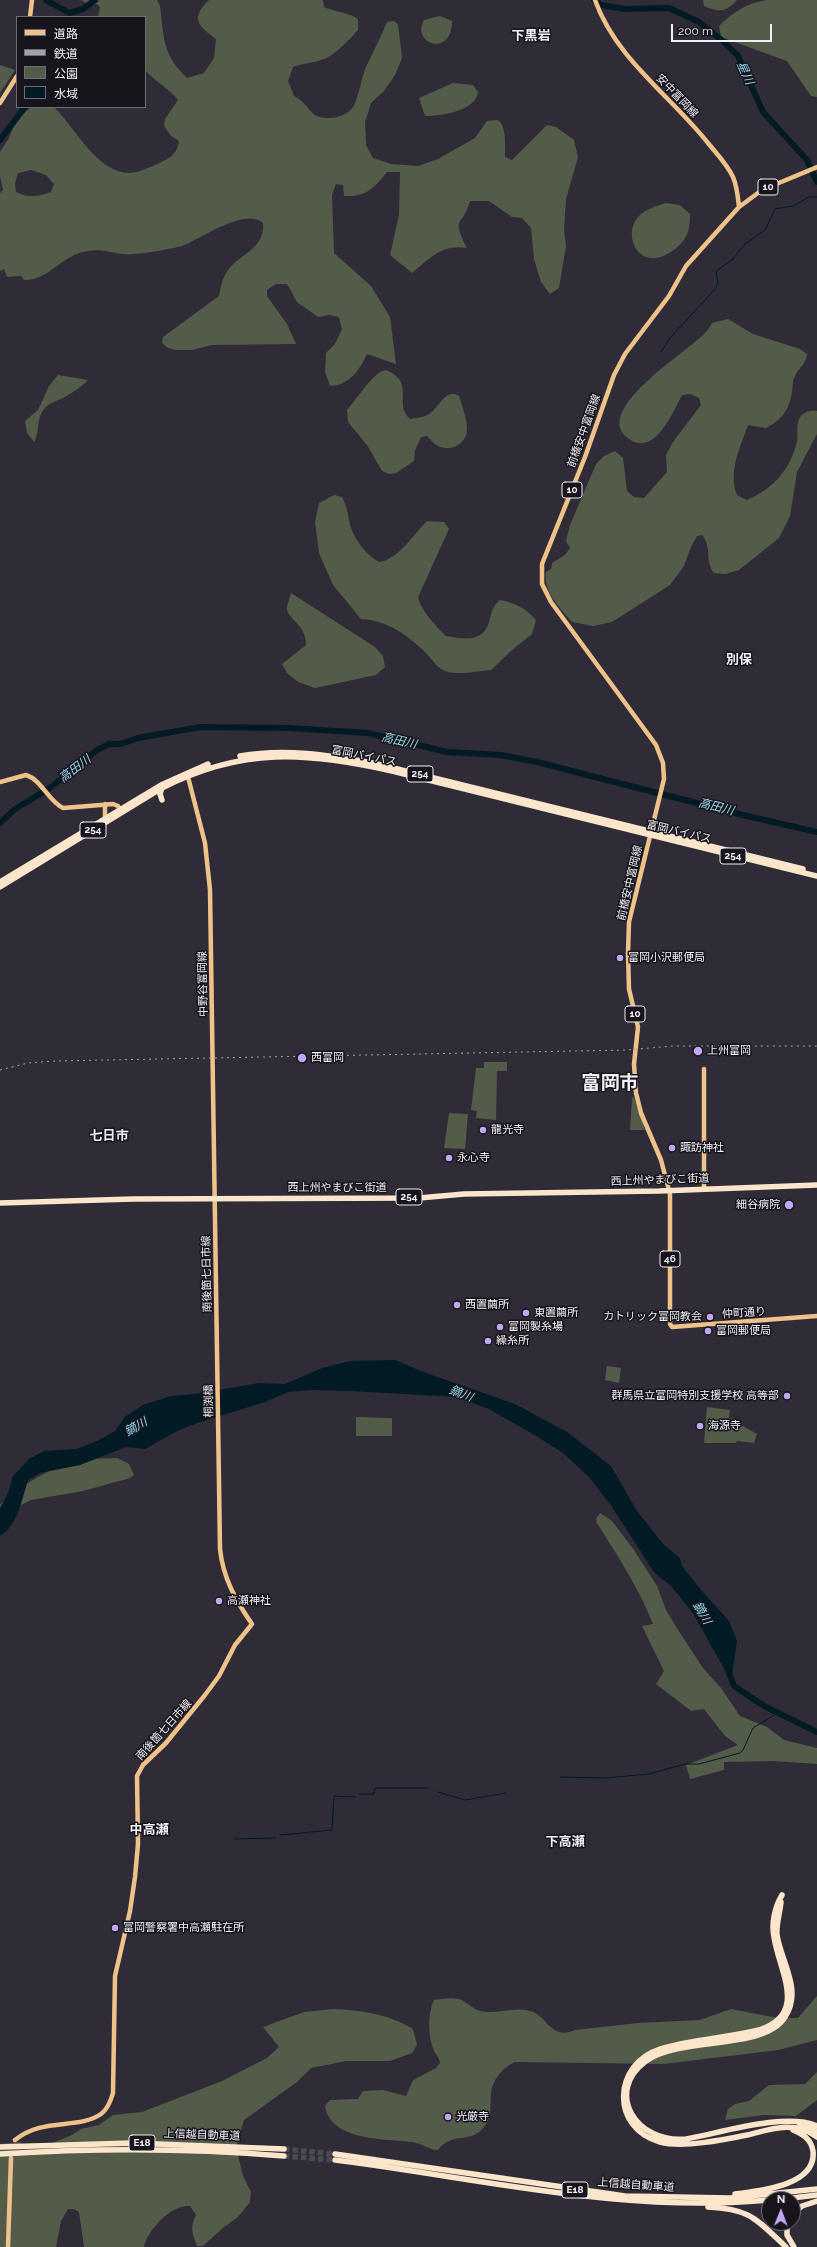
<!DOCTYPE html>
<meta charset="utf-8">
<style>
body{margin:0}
#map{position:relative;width:817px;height:2247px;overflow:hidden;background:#2f2c38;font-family:Raleway,"Noto Sans JP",sans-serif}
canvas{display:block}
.legend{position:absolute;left:16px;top:16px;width:130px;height:92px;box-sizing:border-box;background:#17151b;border:1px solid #6e6c73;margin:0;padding:5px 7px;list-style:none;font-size:12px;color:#f0eef6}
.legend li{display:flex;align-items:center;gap:8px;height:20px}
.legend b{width:20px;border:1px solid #6e6c73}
.north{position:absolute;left:761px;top:2191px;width:40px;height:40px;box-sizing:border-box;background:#17151b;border:1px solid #6e6c73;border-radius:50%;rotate:1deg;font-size:11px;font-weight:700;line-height:16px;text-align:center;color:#f0eef6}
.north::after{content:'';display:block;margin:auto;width:14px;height:18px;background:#c3a7f2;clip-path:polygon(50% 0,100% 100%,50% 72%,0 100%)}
.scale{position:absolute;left:671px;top:24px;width:101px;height:18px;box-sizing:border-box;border:2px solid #f0eef6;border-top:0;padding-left:5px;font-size:12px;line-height:14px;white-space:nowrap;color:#f0eef6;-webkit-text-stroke:3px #17151b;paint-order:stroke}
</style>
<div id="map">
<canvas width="817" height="2247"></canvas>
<ul class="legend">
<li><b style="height:5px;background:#eec289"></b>道路</li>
<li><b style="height:5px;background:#a3a1ab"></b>鉄道</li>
<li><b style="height:11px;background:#535c49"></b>公園</li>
<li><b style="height:11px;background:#021a23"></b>水域</li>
</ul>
<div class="north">N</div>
<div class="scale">200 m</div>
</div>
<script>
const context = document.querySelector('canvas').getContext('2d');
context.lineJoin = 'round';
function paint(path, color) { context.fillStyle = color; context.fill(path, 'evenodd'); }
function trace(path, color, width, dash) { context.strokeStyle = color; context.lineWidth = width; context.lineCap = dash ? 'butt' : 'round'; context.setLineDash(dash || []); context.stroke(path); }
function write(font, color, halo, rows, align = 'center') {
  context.font = font + ' Raleway,"Noto Sans JP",sans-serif'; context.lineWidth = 3; context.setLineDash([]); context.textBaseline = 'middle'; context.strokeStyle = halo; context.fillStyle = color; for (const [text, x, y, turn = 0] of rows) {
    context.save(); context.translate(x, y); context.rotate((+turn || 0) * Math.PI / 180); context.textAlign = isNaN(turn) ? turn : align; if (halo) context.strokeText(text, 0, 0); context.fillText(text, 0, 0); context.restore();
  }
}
paint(new Path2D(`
 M81,0H157L160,6C164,38 162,54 187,78L204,73L214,58L216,39C198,26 190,18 209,0H323L324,7C335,12 348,12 358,19V30C350,39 334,56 324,59C314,63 303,63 293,67L288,81L294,96C306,101 309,114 319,117C330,120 346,117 353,107C358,100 362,76 366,67C373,52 381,37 387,22L394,21L398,24L402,58L395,75L384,91L371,103L365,122L366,145L373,158L391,164L418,166L438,159L475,138L487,121C490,121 494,120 497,120C507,123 505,149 505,157L512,160L547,125L556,127L574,140L578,157L566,199L564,230L566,246L559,288L550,294L541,282L534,259L531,228L522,218L512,217L489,201H470C462,229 451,215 467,248C441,244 431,258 412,273L390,255L399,215L400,172H387C374,188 367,197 344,196L343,185L336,184L332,195L334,253L371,286L390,317L396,364L367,354C360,370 348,386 330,386L325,372L326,353L335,344L342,329L339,317L329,315L318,317L297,302L287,284H276L267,290V296L287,324L296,344L211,345L193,350H176L168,348L162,343L163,337L219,296C221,287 222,278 228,270C241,253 265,249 263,223C245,207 201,239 182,246C173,249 131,256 122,254C106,252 101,248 83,252C61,257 47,281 24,280L21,276L7,277L4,269L0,271V193L3,190L0,176V152L9,138L16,120L31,107H54C75,127 97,174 131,173C139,172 148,168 155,165C168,159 177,156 179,141L171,136L164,126L165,119L178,100C169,88 155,82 145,70V17H98L100,7L97,4L86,3ZM31,170L46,175L54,184L51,192C38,197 28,198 16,192L15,183L18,173Z
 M703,0H737C725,13 719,12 704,6Z
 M767,0H817V97L811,96L787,61L721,37L719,26C733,12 747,3 767,0Z
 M440,16L452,21C452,59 410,43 424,20Z
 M0,65L15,70L0,93Z
 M453,83L473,85L478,92C476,111 441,116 425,116L419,98Z
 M666,203L680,205L690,214C690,229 688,239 675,249C639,277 619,233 641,214C648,208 657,206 666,203Z
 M728,319L753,334L800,349L807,354C806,365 799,367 795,376C792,381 793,386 792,391C790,409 782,420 766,428L748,425C740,448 728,471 737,495L747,500C773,489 791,469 797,441C798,434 796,425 799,419C803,412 809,410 817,411V434L797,472L790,516L779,538L739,570L725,574L714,573C704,559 713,549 702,535L697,536L691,547L684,566L670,585L612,622L593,626L572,622C560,608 543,592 546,572L551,569L552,563L565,555L570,548L566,541L570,525L596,464L604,456L615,451L623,458L627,491L634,497L644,498L667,472L666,455L673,442L701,405L699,398L691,394L682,395C673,412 655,457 629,439C589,411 689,351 705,333C708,330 710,326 712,323Z
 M386,370C416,382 393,404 410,419C416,418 424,417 429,414C440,407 445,388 459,396C462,405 467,419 467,429C467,444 452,452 438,446C434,444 430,439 427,436L421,437L415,450L414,461L396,473L389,474L382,471L367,445L348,422L347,410C356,400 374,371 386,370Z
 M58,375L88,380C82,386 74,392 65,397C58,401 49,402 44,409C36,419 40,432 34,442L27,433L25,421L38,410L49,386Z
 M334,495L342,497C347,506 348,515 350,525C354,539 366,555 379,562C399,559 413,535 427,521L444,522L449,529L418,597C421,611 436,626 446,636C464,639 483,643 489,622C492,611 492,607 500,600C515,603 526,608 536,620L532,634L512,650L491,670C479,671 460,675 448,672C437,669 433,660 425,652C407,635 387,620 361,619L333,585L319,553L315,522L319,503Z
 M291,593L375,647L383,656L385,667L376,675L315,688L298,682L287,673L282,664L306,645C306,624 288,620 287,609C287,604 290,598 291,593Z
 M484,1062H507V1071H497L496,1120L476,1118L477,1111L471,1110L476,1068H484Z
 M634,1097L645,1130H630L632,1098Z
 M449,1113L468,1114L465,1149L444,1148Z
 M607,1366L621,1368L619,1383L605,1380Z
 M707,1407L730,1410L729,1418L737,1420V1423L757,1434L754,1443L737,1441L736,1443H704Z
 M356,1417L392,1418V1436H356Z
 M117,1458L129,1464L134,1475L130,1478L83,1491L31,1500L21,1505L0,1536V1505C18,1486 60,1462 86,1459C96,1458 107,1459 117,1458Z
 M600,1513L612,1521L634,1550L657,1586L666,1610L680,1633L703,1668L721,1688L740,1716L767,1727L784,1740L817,1748V1764L774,1761L724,1762V1770L690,1779L686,1765L738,1745L725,1736L704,1709L691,1711L656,1684L664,1671L642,1626L653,1624C639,1588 617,1555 597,1523L596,1519Z
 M817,1996V2040L778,2050L664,2064L515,2062C503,2067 492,2080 491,2094C490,2105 492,2115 486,2124C473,2146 453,2130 438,2150C429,2150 422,2143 412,2142C386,2139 330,2141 325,2106L330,2100L358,2099L363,2091L383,2090L406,2096L413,2080L436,2068L440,2063C439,2058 437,2056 434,2051C428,2037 427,2014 434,2000C442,1999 450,1997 459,1999C466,2001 472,2009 480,2011C496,2015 515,2006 530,2011C548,2016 551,2041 575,2030L638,2023L700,2020L731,2009L778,2018H798Z
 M333,2009C360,2010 389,2014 413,2029L417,2045L412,2053L390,2061H346L311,2068L297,2082L244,2120L236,2147L243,2176L251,2192L250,2202L238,2217L224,2227L203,2246H197C192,2234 190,2227 196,2215L190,2206C172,2204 147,2230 144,2247H84L79,2212L74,2209H68L61,2221L56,2247H0V2144L20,2142L25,2148L42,2147L72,2135L81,2129L99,2125L113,2115L142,2112L222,2081L267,2058L279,2047L263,2027L304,2012Z
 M817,2072V2100L796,2116L764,2115L725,2120L728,2109L735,2104L749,2101L769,2085L805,2084Z`), '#535c49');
paint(new Path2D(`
 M395,1360L426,1373L515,1404L567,1432L611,1466L637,1511L663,1544L680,1558L682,1566L701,1590L729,1621L737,1641L731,1681L693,1613L671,1586L654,1572L610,1504L589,1477L563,1453L538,1437L489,1409L457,1397L352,1391L311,1390L288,1392L265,1402L197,1423L177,1431L145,1449L126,1447L80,1465L40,1473L28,1480C22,1499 18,1525 0,1536V1508L8,1493L13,1476L29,1459L44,1451L77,1449L99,1440L115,1431L125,1417L143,1405L171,1396L195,1394L259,1383L285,1384L322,1368L350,1361Z`), '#021a23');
trace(new Path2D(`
 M661,352L670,338L716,288L718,284L716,271L732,260L745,244L765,230L775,209L793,206L809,197H817
 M560,1777L605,1778L649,1774L685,1764H699L740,1753L743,1750L753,1728L778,1713
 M438,1792L465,1800L506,1793
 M359,1794H374L375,1788H428
 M280,1835L332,1830L334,1796L356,1797
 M234,1839L276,1838`), '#021a23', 1);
trace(new Path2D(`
 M46,0L69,13L83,9L95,0
 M594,0L601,5L624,9L669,8L699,22L724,42L738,56L763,112L807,160L817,182
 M0,140L25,107
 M0,823L15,809L50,788L97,750L109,744H121L138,738L200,727L289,728L368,733L447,752L501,755L537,762L743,815L817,832
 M729,1673L734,1686L764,1706L817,1732`), '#021a23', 6);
trace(new Path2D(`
 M284,2149L335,2154
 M284,2156L335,2160`), '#4c4954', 5.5, [5.5, 3]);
trace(new Path2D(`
 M595,0C616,59 670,95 708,143C716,153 727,164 733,177C737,186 738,197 739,207
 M30,17L32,0
 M0,103L17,76
 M817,167L762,190L739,207L686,266L669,296L625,354L614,375L585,457L542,564V584L551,602L656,745L663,763L664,779L629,922L628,953L629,989L638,1027L634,1064L636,1093L641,1113L661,1160L670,1194V1324L672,1327L817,1316
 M0,782L26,775C42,780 48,801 63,808L113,804L118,806L122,812
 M105,818V804
 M704,1069V1189
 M15,2140C43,2117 78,2130 101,2114C108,2109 111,2100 113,2093L115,1976L130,1911L135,1877L138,1844L137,1776L143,1765L166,1743L205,1695L219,1676L235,1645L252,1624C236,1601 223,1578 220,1549L210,890L205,843L187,773
 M8,2247L11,2158`), '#eec289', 4.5);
trace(new Path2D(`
 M240,756C285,748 328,755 373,763L803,869
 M162,800L160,794L162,788
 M0,882L161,785L208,764
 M0,887L162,788C242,747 307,752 392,771L817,876
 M0,1203L133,1199L419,1198L464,1194L659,1191L817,1185
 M782,1895C775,1907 771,1923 774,1937C779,1971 809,2014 759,2030C727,2038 692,2039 660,2049C613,2064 610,2128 660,2142C683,2148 723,2140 747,2135C771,2129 795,2120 817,2137
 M781,1902C780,1913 776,1924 777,1935C781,1962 803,1990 785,2017C764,2051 679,2036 646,2061C604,2092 636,2144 686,2139C720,2133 786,2112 817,2126
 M799,2123L817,2132
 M0,2147L132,2143L284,2149
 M0,2154C94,2148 189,2148 284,2156
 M335,2154L625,2196L730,2198L817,2189
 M335,2160C479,2178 623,2214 769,2200
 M735,2194C758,2191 817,2186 813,2151C811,2139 803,2134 793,2130
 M784,2199L817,2195
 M708,2207C751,2209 756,2219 786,2247
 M793,2213L802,2206L817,2201
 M787,2223V2235L794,2247`), '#fbe6cb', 5.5);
trace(new Path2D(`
 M0,1070L28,1063L55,1061L627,1050L673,1046H817`), '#a3a1ab', 1, [2, 4]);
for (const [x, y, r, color] of [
 [620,958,4,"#c3a7f2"],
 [698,1051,5,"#c3a7f2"],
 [302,1058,5,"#c3a7f2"],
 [483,1130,4,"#c3a7f2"],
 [672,1148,4,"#c3a7f2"],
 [449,1158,4,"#c3a7f2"],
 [789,1205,5,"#c3a7f2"],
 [457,1305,4,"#c3a7f2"],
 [526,1313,4,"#c3a7f2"],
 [710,1317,4,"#c3a7f2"],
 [500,1327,4,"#c3a7f2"],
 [708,1331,4,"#c3a7f2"],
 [488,1341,4,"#c3a7f2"],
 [787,1396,4,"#c3a7f2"],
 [700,1426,4,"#c3a7f2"],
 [219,1601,4,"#c3a7f2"],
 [115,1928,4,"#c3a7f2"],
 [448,2117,4,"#c3a7f2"]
]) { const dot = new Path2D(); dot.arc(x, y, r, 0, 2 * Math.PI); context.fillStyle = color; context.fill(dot); trace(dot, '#17151b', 1.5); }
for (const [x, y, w] of [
 [768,187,20],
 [572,490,20],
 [420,774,26],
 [93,830,26],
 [733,856,26],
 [635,1014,20],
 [409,1197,26],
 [670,1259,20],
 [142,2143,26],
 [575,2190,26]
]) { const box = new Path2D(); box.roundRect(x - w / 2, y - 8, w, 16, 3); context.fillStyle = '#17151b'; context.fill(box); trace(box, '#f0eef6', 1); }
write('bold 10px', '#f0eef6', null, [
 ["10",768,187],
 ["10",572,490],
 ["254",420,774],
 ["254",93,830],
 ["254",733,856],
 ["10",635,1014],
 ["254",409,1197],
 ["46",670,1259],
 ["E18",142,2143],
 ["E18",575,2190]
]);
write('11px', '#f0eef6', '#17151b', [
 ["安中富岡線",677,96,46],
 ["前橋安中富岡線",584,431,-70],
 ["富岡バイパス",364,756,11],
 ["富岡バイパス",679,832,13],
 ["前橋安中富岡線",630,883,-77],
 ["中野谷富岡線",203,984,-91],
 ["西上州やまびこ街道",660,1180,-2],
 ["西上州やまびこ街道",337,1188],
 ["南後箇七日市線",207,1274,-91],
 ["仲町通り",744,1313,-4],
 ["桐渕橋",209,1401,-91],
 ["南後箇七日市線",164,1730,-48],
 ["上信越自動車道",202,2135,2],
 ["上信越自動車道",636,2185,4]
]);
write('11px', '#f0eef6', '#17151b', [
 ["富岡小沢郵便局",628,958],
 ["上州富岡",707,1051],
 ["西富岡",311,1058],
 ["龍光寺",491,1130],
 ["諏訪神社",680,1148],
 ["永心寺",457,1158],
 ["細谷病院",780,1205,"right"],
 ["西置繭所",465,1305],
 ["東置繭所",534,1313],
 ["カトリック富岡教会",702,1317,"right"],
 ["富岡製糸場",508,1327],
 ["富岡郵便局",716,1331],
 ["繰糸所",496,1341],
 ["群馬県立富岡特別支援学校 高等部",779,1396,"right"],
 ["海源寺",708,1426],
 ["高瀬神社",227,1601],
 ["富岡警察署中高瀬駐在所",123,1928],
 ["光厳寺",456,2117]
], 'left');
write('italic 12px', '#96d8f0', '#17151b', [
 ["星川",745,73,66],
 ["高田川",399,741,13],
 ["高田川",75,769,-37],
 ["高田川",716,807,14],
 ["鏑川",461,1394,21],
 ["鏑川",136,1427,-30],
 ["鏑川",702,1613,60]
]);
write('bold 13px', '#f0eef6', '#17151b', [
 ["下黒岩",531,36],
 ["別保",739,660],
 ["七日市",109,1136],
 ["中高瀬",149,1830],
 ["下高瀬",565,1842]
]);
write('bold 19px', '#f0eef6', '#17151b', [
 ["富岡市",610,1083]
]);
</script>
